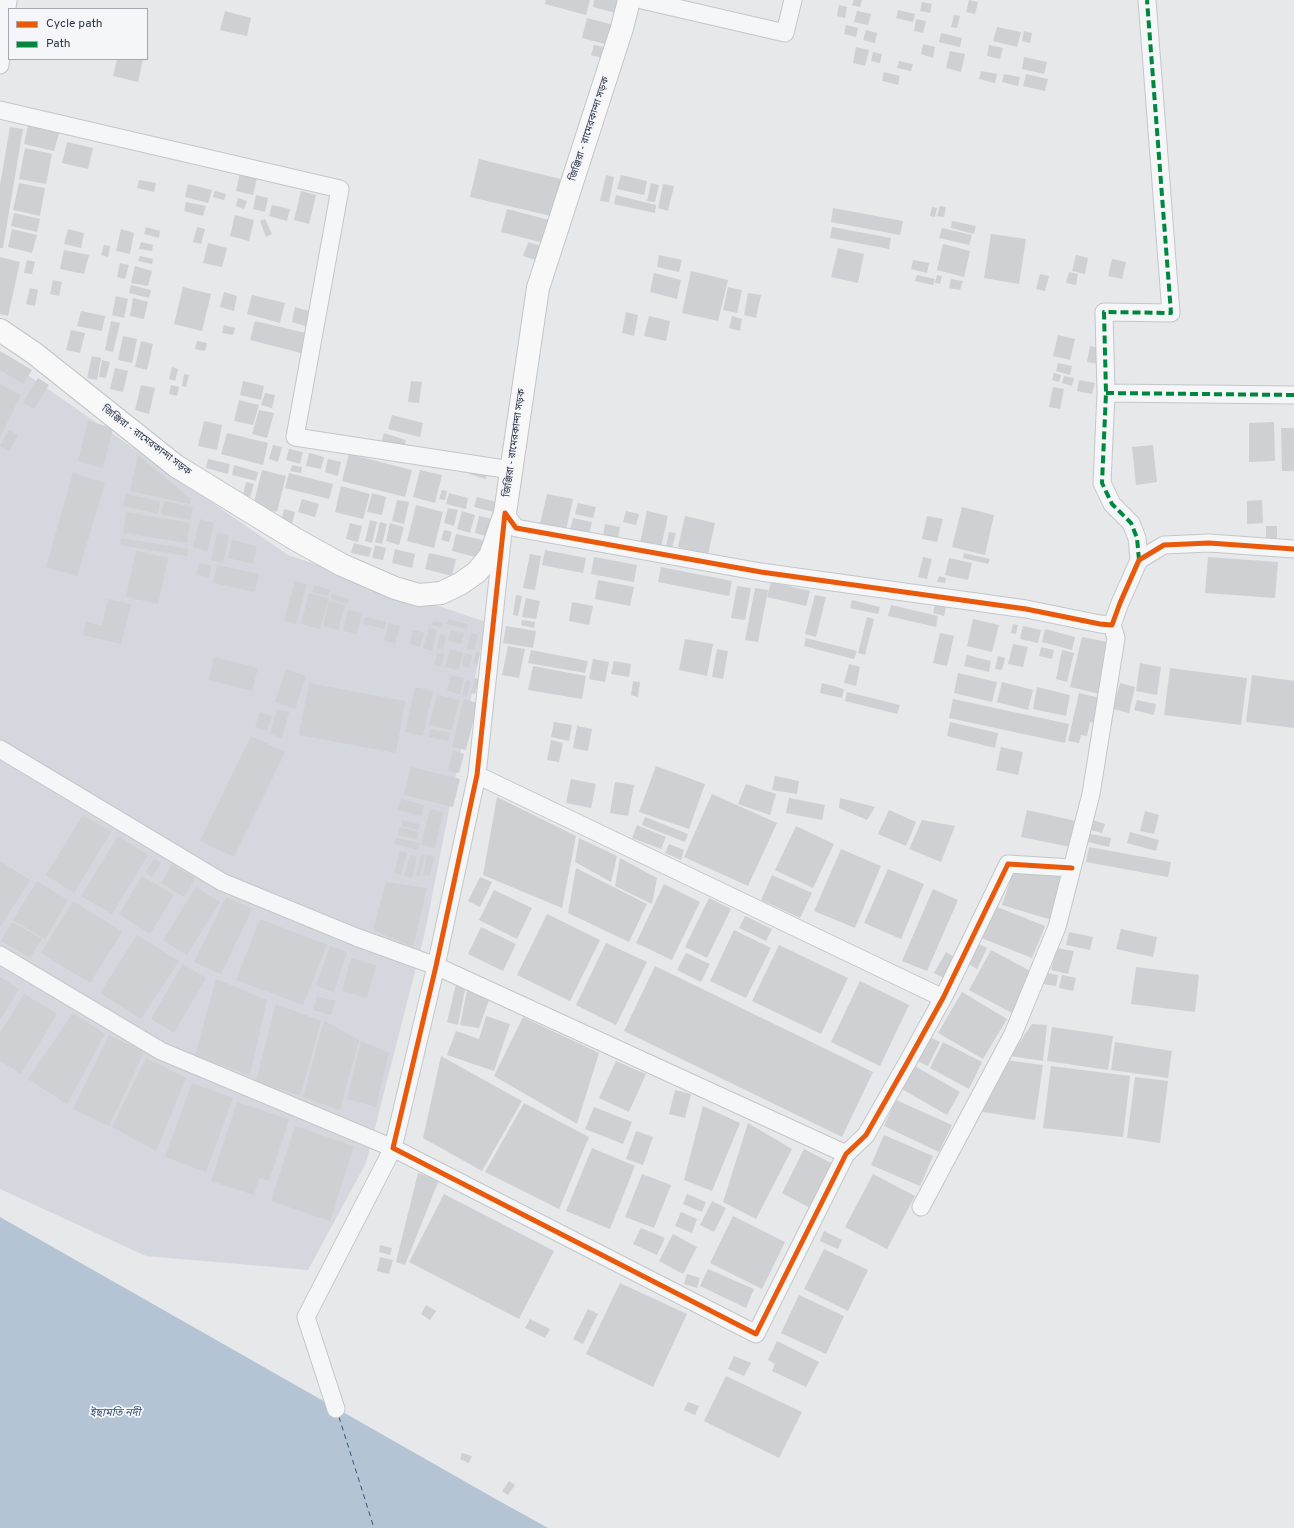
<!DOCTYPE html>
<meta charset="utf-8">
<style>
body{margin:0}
#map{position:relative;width:1294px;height:1528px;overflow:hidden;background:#e6e8ea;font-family:Overpass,sans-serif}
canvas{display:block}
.legend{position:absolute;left:8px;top:8px;width:140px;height:52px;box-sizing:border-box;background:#f4f6f9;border:1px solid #a4a8b1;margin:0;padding:5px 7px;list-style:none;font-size:12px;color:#2b3445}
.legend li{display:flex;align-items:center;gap:8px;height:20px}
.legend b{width:20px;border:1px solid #a4a8b1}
</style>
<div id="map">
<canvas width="1294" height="1528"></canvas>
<ul class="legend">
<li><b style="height:5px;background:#e8590c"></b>Cycle path</li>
<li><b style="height:5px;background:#00873e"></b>Path</li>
</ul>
</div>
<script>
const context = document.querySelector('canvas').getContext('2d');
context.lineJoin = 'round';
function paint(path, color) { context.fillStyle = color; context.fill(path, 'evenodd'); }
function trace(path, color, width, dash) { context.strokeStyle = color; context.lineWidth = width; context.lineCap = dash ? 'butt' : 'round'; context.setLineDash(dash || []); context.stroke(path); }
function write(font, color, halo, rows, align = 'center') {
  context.font = font + ' Overpass,"Noto Sans Bengali",sans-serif'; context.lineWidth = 3.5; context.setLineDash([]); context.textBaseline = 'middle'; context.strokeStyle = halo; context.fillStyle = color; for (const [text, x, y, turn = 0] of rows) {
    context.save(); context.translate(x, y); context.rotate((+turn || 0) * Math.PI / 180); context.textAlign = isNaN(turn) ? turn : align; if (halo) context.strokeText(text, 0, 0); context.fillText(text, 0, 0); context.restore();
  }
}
paint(new Path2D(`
 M0,356L288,555L486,622L425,932L366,1163L308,1270L146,1256L0,1189Z`), '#d4d7dd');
paint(new Path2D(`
 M0,1217L501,1502L548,1528H0Z`), '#b4c4d5');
trace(new Path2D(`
 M339,1417L374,1528`), '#34527a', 1, [5, 4]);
paint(new Path2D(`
 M546,0H590L586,15L545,4Z
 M594,0H619L616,13L593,7Z
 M854,0H862L860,7L852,5Z
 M969,0L978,2L975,14L966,12Z
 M922,2L932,4L930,13L920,11Z
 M839,5L847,7L845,18L837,16Z
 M898,10L915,14L913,22L896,18Z
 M225,11L251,18L247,36L220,30Z
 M857,11L871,14L868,25L854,22Z
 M954,15L960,16L957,28L951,27Z
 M587,18L614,25L609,45L582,38Z
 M916,19L926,21L923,33L914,31Z
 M846,25L858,28L856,37L844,34Z
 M997,27L1021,32L1017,47L993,41Z
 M866,30L877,33L875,43L863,40Z
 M1024,31L1032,33L1030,43L1022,41Z
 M941,33L962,38L960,47L939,42Z
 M923,44L935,47L933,58L921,54Z
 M594,45L609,48L606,59L591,55Z
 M989,45L1003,48L1000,59L987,56Z
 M856,47L869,50L865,66L853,63Z
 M950,51L965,54L961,72L946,68Z
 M873,52L882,54L880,63L871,61Z
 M1024,57L1047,62L1044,74L1022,69Z
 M117,59H143L138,82L113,76Z
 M899,61L913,64L911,71L897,68Z
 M981,71L997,74L995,83L979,79Z
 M884,72L900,76L898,85L882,81Z
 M1004,74L1020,77L1018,86L1002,82Z
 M1026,74L1048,79L1045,91L1023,86Z
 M28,126L59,133L54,151L24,144Z
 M10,127L23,129L3,248H0V185Z
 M67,142L93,148L88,169L62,163Z
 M25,148L52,154L46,184L19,179Z
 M479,159L573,182L564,219L470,197Z
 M240,173L257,178L253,195L236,191Z
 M606,175L614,177L609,202L600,201Z
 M621,175L647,181L644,195L617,189Z
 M139,180L156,183L154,192L137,188Z
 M19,183L45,188L40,216L13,210Z
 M651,183L659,185L655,202L647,201Z
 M188,184L212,190L208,203L185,197Z
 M663,184L674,186L668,211L658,208Z
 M215,191L226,194L224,200L213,197Z
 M301,191L316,195L309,224L294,220Z
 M256,195L268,198L265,212L253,209Z
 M616,195L656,205L655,213L614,204Z
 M238,198L247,201L244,209L236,206Z
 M186,202L206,206L203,216L184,211Z
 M272,205L290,209L287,221L269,216Z
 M940,206L946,207L944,217L937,216Z
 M932,207L937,208L935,217L930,216Z
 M833,208L903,221L900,235L831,222Z
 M507,209L565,224L559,247L501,232Z
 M14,213L40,219L37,232L11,226Z
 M235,215L254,220L249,241L230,236Z
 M265,219L272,234L266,237L260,221Z
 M952,221L976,226L974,234L951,228Z
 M146,227L160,231L159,238L144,234Z
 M197,227L205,229L201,244L193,242Z
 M832,227L891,238L889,249L830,238Z
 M942,228L972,235L969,245L939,238Z
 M12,229L37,235L32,253L8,247Z
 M68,229L84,233L81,248L64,244Z
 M121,229L134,233L130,254L116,251Z
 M991,234L1026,239L1019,284L984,278Z
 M141,242L153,245L152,251L139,249Z
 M528,242L554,250L549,264L523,256Z
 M208,243L227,248L222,267L203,263Z
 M943,244L970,251L964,277L937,270Z
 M104,245L110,246L108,257L101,255Z
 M838,248L864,254L858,283L831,277Z
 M64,250L89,255L84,274L60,269Z
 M659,255L682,260L679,272L657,267Z
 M1076,255L1088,258L1085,274L1072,271Z
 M140,256L153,259L152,264L138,261Z
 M0,257L20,262L8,316L0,314Z
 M1112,259L1126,262L1122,279L1108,276Z
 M27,260L35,262L32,274L24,273Z
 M913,260L929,263L927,273L911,269Z
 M120,263L129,265L125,279L117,277Z
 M135,266L152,271L148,286L131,283Z
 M691,271L728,280L718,321L682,313Z
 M1069,272L1078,274L1076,285L1066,283Z
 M654,273L681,280L677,299L650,292Z
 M1040,274L1049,276L1045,291L1036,289Z
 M917,275L935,279L933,285L915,281Z
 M937,275L942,276L940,284L935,283Z
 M951,279L963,281L960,290L949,288Z
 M53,280L62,282L59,296L50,294Z
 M131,285L151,290L149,298L129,293Z
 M183,287L211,294L202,331L174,324Z
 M728,287L742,290L737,313L723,310Z
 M30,288L38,290L35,306L26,304Z
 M224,292L237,296L234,311L220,307Z
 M748,293L761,295L756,318L744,315Z
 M252,295L285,303L280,323L247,314Z
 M116,296L128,299L124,318L112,315Z
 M133,298L148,302L144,319L130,316Z
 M295,307L312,312L309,327L292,322Z
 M81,311L105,316L102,331L77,326Z
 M626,312L638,315L634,336L622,333Z
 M649,316L670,321L666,341L644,336Z
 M732,316L742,319L740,331L729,328Z
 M111,321L120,323L113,352L105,350Z
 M255,321L310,334L305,354L250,340Z
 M224,325L235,328L233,335L222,333Z
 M71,330L85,333L80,353L66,350Z
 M1058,335L1075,339L1070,360L1053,356Z
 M123,336L137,339L132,363L118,360Z
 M141,341L153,344L147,370L135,367Z
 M197,341L207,343L205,351L195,349Z
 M1090,346L1102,349L1098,364L1087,362Z
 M0,351L32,370L23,384L0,370Z
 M92,356L101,358L97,380L87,378Z
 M102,360L110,362L106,378L99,377Z
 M1058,363L1072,366L1070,375L1056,371Z
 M172,367L178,369L175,381L169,379Z
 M115,368L128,371L123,392L110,389Z
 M1054,373L1061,375L1059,382L1052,380Z
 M184,374L189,375L186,387L182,386Z
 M1064,376L1074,378L1072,386L1062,383Z
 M38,378L49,385L34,409L23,403Z
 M1079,380L1095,383L1092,394L1077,391Z
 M243,381L264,386L261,400L240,395Z
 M411,381L422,382L419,403L408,402Z
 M0,384L21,395L0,437Z
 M141,385L155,388L149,414L135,410Z
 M171,385L179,387L177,396L169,394Z
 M1053,387L1064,389L1060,409L1049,407Z
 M265,393L275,395L272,408L261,405Z
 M239,400L259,405L253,425L234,421Z
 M259,410L274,413L267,438L252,434Z
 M392,415L423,423L420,437L388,429Z
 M88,421L113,428L103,468L78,461Z
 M204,421L222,425L217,450L198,446Z
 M1274,422L1275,461L1249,462V423Z
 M1281,428H1294V471H1282Z
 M9,430L18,435L9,451L0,446Z
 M227,433L268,443L263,465L221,454Z
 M384,433L406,440L402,454L380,447Z
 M273,445L282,447L278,462L269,459Z
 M1153,445L1157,482L1136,485L1132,447Z
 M289,449L303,452L300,464L286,460Z
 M309,453L324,457L321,469L306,466Z
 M349,454L412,470L405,497L342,481Z
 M138,455L191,499L190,504L130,491Z
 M208,459L230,464L228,474L206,468Z
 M328,459L341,462L338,476L325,472Z
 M234,465L258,472L256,481L232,475Z
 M292,465L302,467L301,473L290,471Z
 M470,469L487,474L486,479L469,474Z
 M262,470L286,476L277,512L253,506Z
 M420,470L442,475L435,503L413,497Z
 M73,473L105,483L77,576L46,567Z
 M289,473L333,484L329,499L285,488Z
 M246,482L254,484L249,501L242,499Z
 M341,486L370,494L363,519L335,512Z
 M442,490L447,491L445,500L439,499Z
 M372,493L386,497L382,515L367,512Z
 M449,493L468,498L466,509L446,504Z
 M126,494L160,501L158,514L123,506Z
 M547,494L573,499L565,534L539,528Z
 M477,497L504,504L502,514L474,507Z
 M302,499L319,504L315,517L298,512Z
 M397,500L409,502L404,524L392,521Z
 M1262,500L1263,523L1247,524V501Z
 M164,501L193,507L190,520L161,514Z
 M578,503L596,507L593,518L575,514Z
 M416,505L443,512L434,548L407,541Z
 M962,507L994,515L985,555L952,547Z
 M448,508L458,510L454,526L444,523Z
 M284,509L295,512L292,524L281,521Z
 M462,511L475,515L470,533L457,529Z
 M626,511L639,514L636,525L623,522Z
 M647,511L668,516L661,547L640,543Z
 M126,512L190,523L187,543L123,533Z
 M479,516L497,520L493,538L475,533Z
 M685,516L715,523L708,554L678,547Z
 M927,516L943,519L937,542L922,539Z
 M573,518L592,522L589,535L570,530Z
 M200,519L214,523L207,551L193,547Z
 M370,520L377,522L372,543L365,541Z
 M380,522L387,524L382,544L375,542Z
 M350,523L362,526L358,542L346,539Z
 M390,523L404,527L399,545L386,541Z
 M605,524L620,527L618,539L603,536Z
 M1266,526H1277V542L1266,541Z
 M444,530L452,532L449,542L441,540Z
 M669,532L676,533L672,548L666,546Z
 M217,534L229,536L223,563L211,560Z
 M456,534L487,541L483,559L452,551Z
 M121,538L188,549L187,556L120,545Z
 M232,540L257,546L253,564L228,558Z
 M354,543L372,548L369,557L351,553Z
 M375,545L386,548L383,560L372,558Z
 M395,549L415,554L412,568L392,563Z
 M545,550L586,558L583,573L542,565Z
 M136,551L168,558L158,604L126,597Z
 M429,553L456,559L452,576L425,569Z
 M964,553L990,559L988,564L963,558Z
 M530,554L541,556L535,590L523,588Z
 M594,557L637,565L634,582L591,574Z
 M923,557L932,559L927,579L918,577Z
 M1208,557L1278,562L1275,598L1205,593Z
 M949,558L972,563L968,580L945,575Z
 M199,563L211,566L209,577L196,575Z
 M217,565L259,574L255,592L213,583Z
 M661,567L732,581L729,596L658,582Z
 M939,576L946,578L945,583L937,582Z
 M598,580L634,587L630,606L595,599Z
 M295,581L307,584L296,624L284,620Z
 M771,582L810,591L806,606L767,597Z
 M314,585L330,590L328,596L312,592Z
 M737,586L751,588L745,620L731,618Z
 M755,588L768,590L758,642L745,640Z
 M309,593L329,598L320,629L301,624Z
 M332,594L349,599L347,604L331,599Z
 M516,595L522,596L518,616L513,615Z
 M815,595L826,597L816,637L805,634Z
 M526,598L540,601L536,619L522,617Z
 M108,599L131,604L121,644L83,635L86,622L102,626Z
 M852,600L880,607L878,614L850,608Z
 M329,601L345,605L338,630L323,626Z
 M572,602L593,606L589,625L569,621Z
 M935,604L946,607L944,616L933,613Z
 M891,605L938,616L936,627L888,616Z
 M348,610L362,613L357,634L343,631Z
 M365,617L386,622L384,629L364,624Z
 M867,617L874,619L865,655L858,653Z
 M449,619L468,624L467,629L447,624Z
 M973,619L999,625L992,652L967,646Z
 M522,620L535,622L534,628L521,625Z
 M433,621L442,623L441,627L432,625Z
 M389,623L400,626L395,644L384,640Z
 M1013,624L1018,625L1016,634L1011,633Z
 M506,626L536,631L533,648L503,643Z
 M1023,626L1041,630L1038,643L1020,639Z
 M429,628L437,630L432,651L423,648Z
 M1045,629L1075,637L1072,650L1042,642Z
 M413,630L424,633L420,647L410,644Z
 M451,630L464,633L461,644L448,641Z
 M471,633L478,635L474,650L467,649Z
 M940,633L954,636L947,666L933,663Z
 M440,634L446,636L443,650L437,648Z
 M1082,637L1112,643L1100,694L1070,687Z
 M806,638L857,651L854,659L804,646Z
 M685,639L713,644L707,676L679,670Z
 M1013,644L1028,647L1023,667L1008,664Z
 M508,646L525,649L519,678L502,675Z
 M1041,647L1054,650L1052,659L1039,656Z
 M450,649L463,653L458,670L445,667Z
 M717,649L728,651L723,679L712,677Z
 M531,650L588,661L585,673L528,663Z
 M1062,650L1074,653L1067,682L1056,679Z
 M476,652L480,653L477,664L473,663Z
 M437,653L444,654L441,667L434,665Z
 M465,653L472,655L469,668L462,666Z
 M967,655L991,661L989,672L964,666Z
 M998,656L1005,658L1002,670L995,669Z
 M214,657L258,668L252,691L209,680Z
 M593,659L609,662L605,682L589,679Z
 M614,661L631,664L629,677L611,674Z
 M1140,663L1161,667L1157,695L1136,691Z
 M849,664L860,667L856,686L844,683Z
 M533,666L586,676L582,699L528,690Z
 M1170,668L1247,678L1241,725L1164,715Z
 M286,669L306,676L295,709L275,702Z
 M958,673L997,682L992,702L954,693Z
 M451,675L464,678L460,694L447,691Z
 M1252,675L1294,681V728L1246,722Z
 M475,678L479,679L475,694L471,693Z
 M466,680L471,681L467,696L462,695Z
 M633,681L640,682L638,697L631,695Z
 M1002,682L1033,690L1028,710L997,702Z
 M309,683L405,701L396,753L299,735Z
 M822,683L844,689L842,698L820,693Z
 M1120,683L1135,687L1129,713L1113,709Z
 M415,687L433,691L423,736L405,732Z
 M1037,687L1070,695L1066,716L1033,709Z
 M847,692L900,705L897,714L845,701Z
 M1079,693L1104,699L1098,724L1090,722L1087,736L1081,735L1079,743L1068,741Z
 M437,695L459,700L452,730L429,725Z
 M464,699L478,703L466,750L452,747Z
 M953,699L1069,724L1065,743L949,718Z
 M1137,700L1156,704L1154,715L1134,710Z
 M277,709L289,712L282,738L270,734Z
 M260,712L272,716L267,731L255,727Z
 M554,722L572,725L569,741L551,737Z
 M950,722L998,733L995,748L947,736Z
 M577,726L592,729L588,751L573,748Z
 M430,729L450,733L448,741L429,737Z
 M251,736L285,752L234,857L200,841Z
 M551,740L563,743L559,762L547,760Z
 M1001,747L1023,752L1018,775L996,770Z
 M453,751L464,754L459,773L448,771Z
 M656,766L705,784L689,829L639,812Z
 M411,767L460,779L453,807L404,795Z
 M775,776L799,781L797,794L772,790Z
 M571,779L596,784L591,808L566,803Z
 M615,782L634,785L628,816L610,813Z
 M746,784L776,794L770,815L738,804Z
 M712,794L777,823L748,886L684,857Z
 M497,797L576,836L562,908L483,875Z
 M789,798L825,805L822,820L786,813Z
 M840,798L875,807L867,820L839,808Z
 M401,799L424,805L421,816L398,810Z
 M430,809L443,812L435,848L421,845Z
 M889,810L916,822L906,846L878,834Z
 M1027,810L1076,821L1071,847L1021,837Z
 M1145,811L1159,815L1154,834L1140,831Z
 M83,815L111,832L74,893L46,875Z
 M645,817L688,834L685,842L642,825Z
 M402,820L420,824L418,830L401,826Z
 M922,820L955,826L941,862L909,849Z
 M1093,820L1105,824L1102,833L1091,830Z
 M637,825L666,837L661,849L632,838Z
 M796,826L834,844L813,888L775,870Z
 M400,827L419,832L417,839L398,835Z
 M1130,832L1159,840L1156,851L1127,843Z
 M1086,833L1111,838L1109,847L1084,841Z
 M118,836L148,855L112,914L81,896Z
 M396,838L420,843L418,850L395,844Z
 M579,838L617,856L611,882L575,862Z
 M669,844L684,850L681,860L665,853Z
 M1089,847L1171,862L1168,877L1086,862Z
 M841,849L881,866L855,928L814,911Z
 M400,851L407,853L401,875L394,873Z
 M421,854L425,855L420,876L416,875Z
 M410,855L417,857L412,878L404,876Z
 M427,855L434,857L430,876L423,875Z
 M620,858L657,878L652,904L615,886Z
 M154,859L161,863L152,877L146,872Z
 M0,861L30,880L1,926L0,925Z
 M172,864L195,878L184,897L161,883Z
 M576,868L647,904L629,942L568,913Z
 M888,869L924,884L901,939L864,923Z
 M1014,870L1065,877L1055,921L1002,905Z
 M772,875L812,893L800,918L761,900Z
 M142,876L174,895L150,934L119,914Z
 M480,877L492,882L480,907L468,901Z
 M37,881L68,900L45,939L13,920Z
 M386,882L427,888L413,947L373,930Z
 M664,884L700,902L672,960L636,943Z
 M196,887L220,902L187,955L163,940Z
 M933,889L958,900L927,971L902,961Z
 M494,890L532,908L517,939L479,920Z
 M226,897L252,909L221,974L194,962Z
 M709,898L731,909L707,958L685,947Z
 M73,901L122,932L90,983L41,953Z
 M992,905L1045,926L1032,958L979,937Z
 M547,914L600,940L570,1001L517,975Z
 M745,916L772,929L766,941L739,928Z
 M260,919L327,945L303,1005L236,980Z
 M12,922L42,939L30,958L1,941Z
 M481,927L516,944L503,971L468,954Z
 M1121,929L1157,937L1153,957L1116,949Z
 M734,930L771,948L746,998L710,981Z
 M1069,932L1093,937L1090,950L1066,945Z
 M137,935L179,961L141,1019L100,993Z
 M606,943L647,962L616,1025L576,1005Z
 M977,943L987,948L977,969L967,963Z
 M779,945L848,978L821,1034L752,1001Z
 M330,946L347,952L334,992L316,986Z
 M1056,948L1074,951L1068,974L1051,970Z
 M991,950L1034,973L1012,1013L969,990Z
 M946,952L958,959L946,979L934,973Z
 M686,953L710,964L701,982L677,970Z
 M351,958L376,965L367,998L342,991Z
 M183,964L206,978L174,1033L151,1019Z
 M655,966L873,1072L842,1137L624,1031Z
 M1136,967L1199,975L1195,1012L1131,1004Z
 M1046,973L1058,975L1056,986L1044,984Z
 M1062,975L1076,978L1073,991L1059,988Z
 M0,977L19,989L0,1020Z
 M216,979L267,1000L250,1075L195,1056Z
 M457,980L466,984L458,1025L447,1022Z
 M860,981L909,1005L880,1066L831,1042Z
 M468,985L490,997L479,1028L460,1025Z
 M962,992L1007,1019L983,1059L938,1033Z
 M24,994L57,1014L21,1074L0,1061V1033Z
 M317,996L335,1001L331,1015L313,1010Z
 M276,1004L321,1021L300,1096L256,1081Z
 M73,1013L105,1034L67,1104L28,1079Z
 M486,1016L510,1024L494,1071L447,1055L456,1031L479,1039Z
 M523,1017L599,1053L577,1124L494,1076Z
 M324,1021L359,1040L340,1110L303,1097Z
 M1032,1024L1047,1025L1043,1061L1010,1056Z
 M1052,1027L1113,1036L1108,1070L1047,1061Z
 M109,1035L144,1052L109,1126L73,1109Z
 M928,1036L940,1042L928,1066L915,1060Z
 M361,1041L389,1053L376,1107L347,1099Z
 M943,1042L982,1062L969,1089L930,1068Z
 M1115,1042L1172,1051L1168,1078L1111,1070Z
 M441,1056L522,1101L482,1171L423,1138Z
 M146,1058L186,1078L156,1151L112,1127Z
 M1005,1060L1043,1065L1035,1120L976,1111Z
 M616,1061L646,1074L629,1112L599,1098Z
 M913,1065L960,1092L947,1115L900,1088Z
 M1051,1066L1130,1076L1123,1137L1043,1128Z
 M1135,1077L1168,1081L1160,1143L1127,1138Z
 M192,1083L233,1098L206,1172L165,1157Z
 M675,1090L691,1094L685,1118L669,1114Z
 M896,1100L952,1125L939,1152L884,1126Z
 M237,1102L289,1119L269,1181L259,1178L254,1195L211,1181Z
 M524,1103L589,1137L559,1209L485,1172Z
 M703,1106L740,1123L712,1191L684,1180Z
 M594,1107L632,1122L623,1144L585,1129Z
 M748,1123L792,1149L756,1219L723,1202Z
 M295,1126L354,1146L330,1221L271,1201Z
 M636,1131L653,1137L643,1165L626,1159Z
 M884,1135L933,1156L920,1186L871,1165Z
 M592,1148L635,1166L610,1229L566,1211Z
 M804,1149L833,1164L810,1208L782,1193Z
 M418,1173L439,1180L405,1265L396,1262Z
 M642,1174L671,1185L654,1228L625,1217Z
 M873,1174L915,1196L887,1249L845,1227Z
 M444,1194L554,1251L519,1319L409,1262Z
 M687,1194L706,1202L702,1212L683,1204Z
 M712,1201L726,1208L714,1232L700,1225Z
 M681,1212L697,1219L692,1233L675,1226Z
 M733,1216L785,1242L762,1289L710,1263Z
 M641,1228L665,1238L657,1255L633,1244Z
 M824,1231L842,1240L838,1249L820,1241Z
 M673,1234L697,1247L683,1274L659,1261Z
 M380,1245L392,1248L390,1255L379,1252Z
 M824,1249L868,1270L848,1311L804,1289Z
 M380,1257L393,1260L389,1274L377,1271Z
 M708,1269L754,1289L746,1308L700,1286Z
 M687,1274L700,1278L697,1288L684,1284Z
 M620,1283L687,1314L653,1387L586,1354Z
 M799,1295L844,1316L826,1354L781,1333Z
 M426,1305L436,1311L430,1320L421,1314Z
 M588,1309L598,1314L583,1344L573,1339Z
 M530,1319L550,1329L545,1338L525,1328Z
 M777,1341L819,1362L806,1387L772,1371L775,1364L768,1360Z
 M734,1356L751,1363L744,1376L728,1369Z
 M726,1376L802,1412L779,1458L704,1421Z
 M688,1402L699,1406L695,1415L684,1410Z
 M462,1453L472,1456L469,1463L460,1459Z
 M509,1481L515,1485L508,1495L502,1491Z`), '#ced0d3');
const minor = new Path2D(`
 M642,0L785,33L793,0
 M0,65L8,0
 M0,110L340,189L295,437L511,470
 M1106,393L1294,395
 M1139,560L1137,538L1131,523L1112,504L1102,483L1106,393L1104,312L1171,313L1147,0
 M0,749L222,882L356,937L436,966L846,1154
 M477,775L943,998
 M1072,868L1008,864L943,998L907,1063L866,1135L846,1154L756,1334L393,1148L436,966L477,775L505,513L516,528L761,572L1026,609L1100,624L1112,625L1120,603L1139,560L1164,545L1209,543L1294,549
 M0,955L161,1051L393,1148L306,1317L336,1409
 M921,1207L1013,1034L1057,927L1091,794L1116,638L1112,625`);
const primary = new Path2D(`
 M0,330L34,353L176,466L295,539L342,565L395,588L419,595L441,593L460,584L477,572L490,556L505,513L538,288L622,28L629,0`);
trace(minor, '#c4c6c8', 19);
trace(primary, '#c2c5c8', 24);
trace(minor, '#f5f6f7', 17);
trace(primary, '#f8f8f8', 22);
trace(new Path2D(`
 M1106,393L1294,395
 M1139,560L1137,538L1131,523L1112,504L1102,483L1106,393L1104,312L1171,313L1147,0`), '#00873e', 4, [8, 4]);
trace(new Path2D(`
 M1072,868L1008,864L943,998L907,1063L866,1135L846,1154L756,1334L393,1148L436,966L477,775L505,513L516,528L761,572L1026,609L1100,624L1112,625L1120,603L1139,560L1164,545L1209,543L1294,549`), '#e8590c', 5);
write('10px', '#2b3445', '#f4f6f9', [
 ["জিঞ্জিরা - রামেরকান্দা সড়ক",590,129,-72],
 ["জিঞ্জিরা - রামেরকান্দা সড়ক",146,441,37],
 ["জিঞ্জিরা - রামেরকান্দা সড়ক",515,443,-82]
]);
write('italic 11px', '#34527a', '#f4f6f9', [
 ["ইছামতি নদী",115,1414]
]);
</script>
